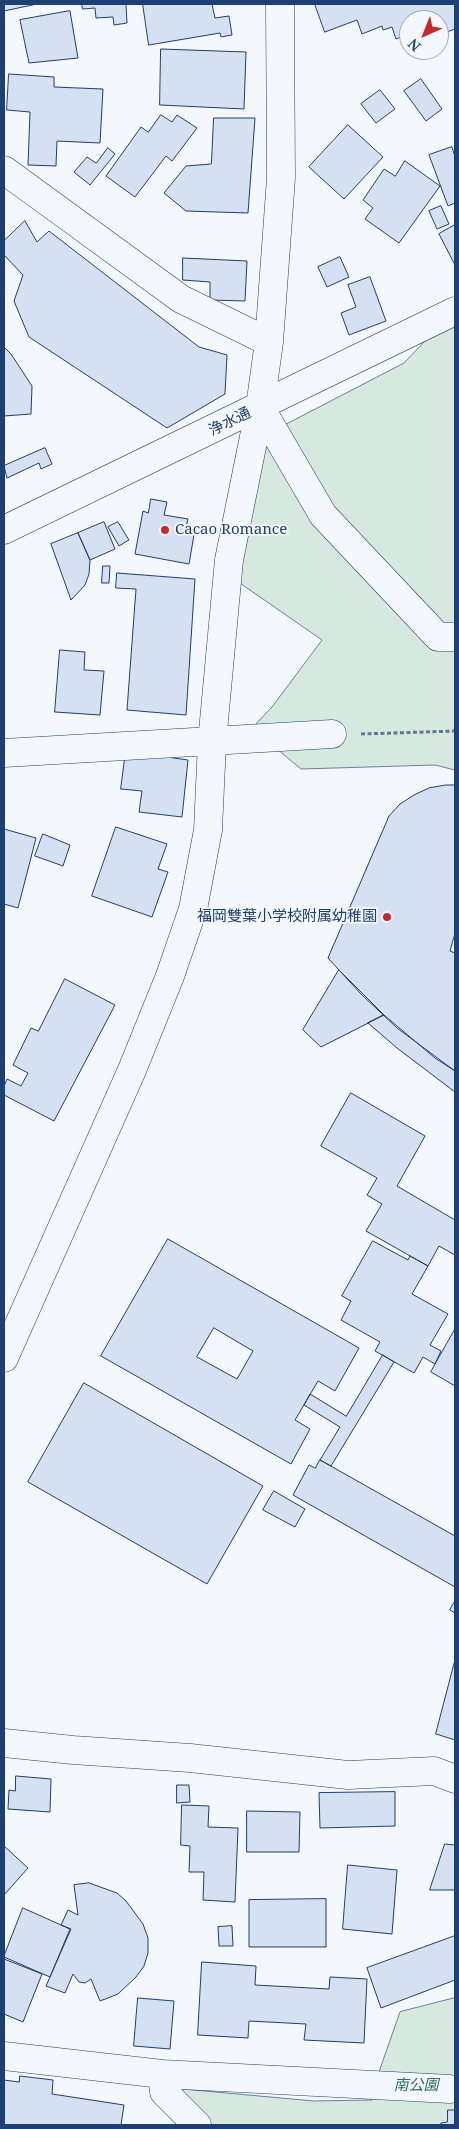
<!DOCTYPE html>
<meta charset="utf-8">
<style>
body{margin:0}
#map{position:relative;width:459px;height:2129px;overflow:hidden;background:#f4f7fb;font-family:"Noto Serif",serif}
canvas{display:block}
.frame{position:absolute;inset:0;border:5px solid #1d3f73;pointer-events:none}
.north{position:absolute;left:399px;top:10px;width:50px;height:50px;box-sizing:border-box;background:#f4f7fb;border:1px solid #9eadc5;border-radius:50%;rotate:224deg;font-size:14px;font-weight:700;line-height:20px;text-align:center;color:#1d3f73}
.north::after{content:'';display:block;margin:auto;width:18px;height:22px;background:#c62828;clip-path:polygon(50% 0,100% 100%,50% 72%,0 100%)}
</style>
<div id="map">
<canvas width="459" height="2129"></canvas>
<div class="frame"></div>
<div class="north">N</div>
</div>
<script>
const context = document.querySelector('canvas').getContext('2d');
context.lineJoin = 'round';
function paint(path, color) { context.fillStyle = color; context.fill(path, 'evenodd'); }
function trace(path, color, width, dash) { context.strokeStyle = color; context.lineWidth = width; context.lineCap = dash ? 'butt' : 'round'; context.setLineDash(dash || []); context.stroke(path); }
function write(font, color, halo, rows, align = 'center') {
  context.font = font + ' "Noto Serif","Noto Sans JP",serif'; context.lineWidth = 4; context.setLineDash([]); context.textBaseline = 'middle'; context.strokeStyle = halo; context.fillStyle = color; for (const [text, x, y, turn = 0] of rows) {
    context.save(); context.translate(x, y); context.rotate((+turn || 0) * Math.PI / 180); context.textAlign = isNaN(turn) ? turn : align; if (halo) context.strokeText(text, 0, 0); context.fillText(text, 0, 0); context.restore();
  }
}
const green = new Path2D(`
 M455,312V770L435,765L301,769L252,728L272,707L322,640L234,579L269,433L404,363L450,315Z
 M455,1998V2125H209L172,2088L314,2101L372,2100L380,2069L400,2012Z`);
paint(green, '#d7e8df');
trace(green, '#687fa3', 1);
const building = new Path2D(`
 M4,4H37L4,11Z
 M82,4H126L127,23L114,25L113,17L96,18L95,8L83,9Z
 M143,4H212L215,18L229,16L232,35L221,37L220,33L149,45Z
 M315,4H455V29L439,35V20H409V39L407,35L396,39L392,27L383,30L382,26L362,34L357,20L325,32Z
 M70,11L78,58L29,63L20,20Z
 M161,49L246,52L244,109L160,105Z
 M9,74L54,77V87L103,89L100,143L57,141L56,166L28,165L30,112L7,110Z
 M421,79L442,109L426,121L404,91Z
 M380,90L395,109L376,123L361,104Z
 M161,115L172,122L177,115L197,128L172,161L166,156L135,197L106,176L141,127L148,132Z
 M214,118H255L248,213L186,211L164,193L186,166L211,164Z
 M348,125L383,157L344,199L309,167Z
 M452,147L455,157V203L448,206L429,155Z
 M108,148L115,154L90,185L74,172L87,157L96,163Z
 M405,161L440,186L399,243L365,219L373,208L363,200L384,169L395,176Z
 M441,206L449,224L437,229L429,211Z
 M25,221L37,242L49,231L199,347L227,355L225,394L167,428L29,337L14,301L23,275L4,255V241Z
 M455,225V265L439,234Z
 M340,257L349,277L327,287L318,267Z
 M183,258L247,261L245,301L210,300V282L183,280Z
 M370,277L386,321L349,335L341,313L356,307L348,285Z
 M4,347L11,354L32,386L31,414L4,416Z
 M45,448L52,464L41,469L39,463L7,478L4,466Z
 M151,499L167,502L164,515L188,519L186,527L195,529L189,564L135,554L143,511L148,513Z
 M104,522L115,549L90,560L78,533Z
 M118,522L129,540L119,546L108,527Z
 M78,533L90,560L89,574L85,585L71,600L51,544Z
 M103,566H110L109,583H102Z
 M117,573L195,579L186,715L127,710L136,589L116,588Z
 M60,650L85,652L84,670L104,671L100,715L55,712Z
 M126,751L188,760L182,817L139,812L142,791L121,789Z
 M446,785H455V933L450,951L455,953V1071L397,1028L361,994L328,958L389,816L400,804L414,795L429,788Z
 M116,827L167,844L158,869L168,872L152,917L92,896Z
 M4,829L36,838L18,908L4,904Z
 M43,834L70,845L63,866L35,856Z
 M339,970L384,1015L321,1047L303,1030Z
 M65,979L115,1005L54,1121L4,1095V1086L7,1079L21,1086L28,1073L13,1065L31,1028L38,1031Z
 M384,1015L435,1058L455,1071V1092L397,1048L368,1023Z
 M351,1093L425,1136L397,1186L455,1220V1255L439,1246L428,1266L366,1231L382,1204L367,1195L377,1178L321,1146Z
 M168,1239L359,1348L335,1391L318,1381L295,1420L310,1429L291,1464L101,1356ZM214,1328L253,1351L237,1379L197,1357Z
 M373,1241L408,1260L410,1256L428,1266L412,1294L448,1314L430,1345L441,1351L435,1364L423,1357L414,1373L375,1351L380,1342L341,1320L351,1301L342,1296Z
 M455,1329V1386L431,1372Z
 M383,1355L394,1362L331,1466L320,1460L340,1427L304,1405L310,1394L346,1416Z
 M84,1383L263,1486L207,1584L28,1482Z
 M320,1460L455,1536V1587L293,1495L309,1465L315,1468Z
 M274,1491L305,1509L295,1527L263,1510Z
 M455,1601V1613L450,1610Z
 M455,1660V1740L436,1734Z
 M16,1776L51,1779L50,1812L8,1809L9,1790L15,1791Z
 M177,1785H189L190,1802L177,1803Z
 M395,1792V1826L320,1828L319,1793Z
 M182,1805L209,1806L208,1827L238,1828L235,1902L203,1900L204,1872H189L190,1846L181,1845Z
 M247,1811L300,1812L299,1852H247Z
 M445,1844L455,1845V1890H430Z
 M4,1846L28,1868L4,1895Z
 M348,1865L397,1870L392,1934L343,1929Z
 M89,1883L117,1893L126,1901L143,1924L148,1938V1953L144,1966L136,1977L118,1994L100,2001L91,1979L85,1983L79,1982L73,1974L65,1993L46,1986L71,1929L61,1925L68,1910L78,1915L74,1885Z
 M326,1899V1947H249V1900Z
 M23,1908L70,1929L50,1977L4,1957Z
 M232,1926L233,1946H219L218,1927Z
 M455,1936V1980L381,2008L367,1968Z
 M4,1959L42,1974L23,2022L4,2014Z
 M202,1962L256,1966L255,1985L329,1989L330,1977L367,1979L364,2043L304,2040L306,2024L249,2021L248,2038L198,2035Z
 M138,1998L174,2001L170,2049L134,2046Z
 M20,2076L53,2080L52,2094L124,2105L121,2125H4V2080L19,2082Z
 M448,2110H455V2125H441V2123L447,2122Z`);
paint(building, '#d5e0f0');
trace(building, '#1d3f73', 1);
const minor = new Path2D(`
 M4,170L181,299L269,342
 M260,407L323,515L438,637H455
 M4,530L455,311
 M4,753L332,734
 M4,1358L132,1070L170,976L193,909L208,830L212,742L229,560L260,407L269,342L281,178L280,4
 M4,1743L73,1750L190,1758L348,1775L434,1771L455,1779
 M4,2056L162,2074L450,2089
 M162,2074L164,2092L197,2125`);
trace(minor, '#1d3f73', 29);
trace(new Path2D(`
 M361,734L455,731`), '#5e769c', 3, [4, 2.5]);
trace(minor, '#f4f7fb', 28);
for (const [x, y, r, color] of [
 [165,530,5,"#c62828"],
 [387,917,5,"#c62828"]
]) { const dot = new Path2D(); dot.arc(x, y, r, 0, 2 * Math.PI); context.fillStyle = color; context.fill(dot); trace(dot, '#f4f7fb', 2); }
write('15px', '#1d3f73', '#f4f7fb', [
 ["浄水通",230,422,-26]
]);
write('15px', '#1d3f73', '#f4f7fb', [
 ["Cacao Romance",175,530],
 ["福岡雙葉小学校附属幼稚園",377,917,"right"]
], 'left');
write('italic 15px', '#2c6c60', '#f4f7fb', [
 ["南公園",416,2086]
]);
</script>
